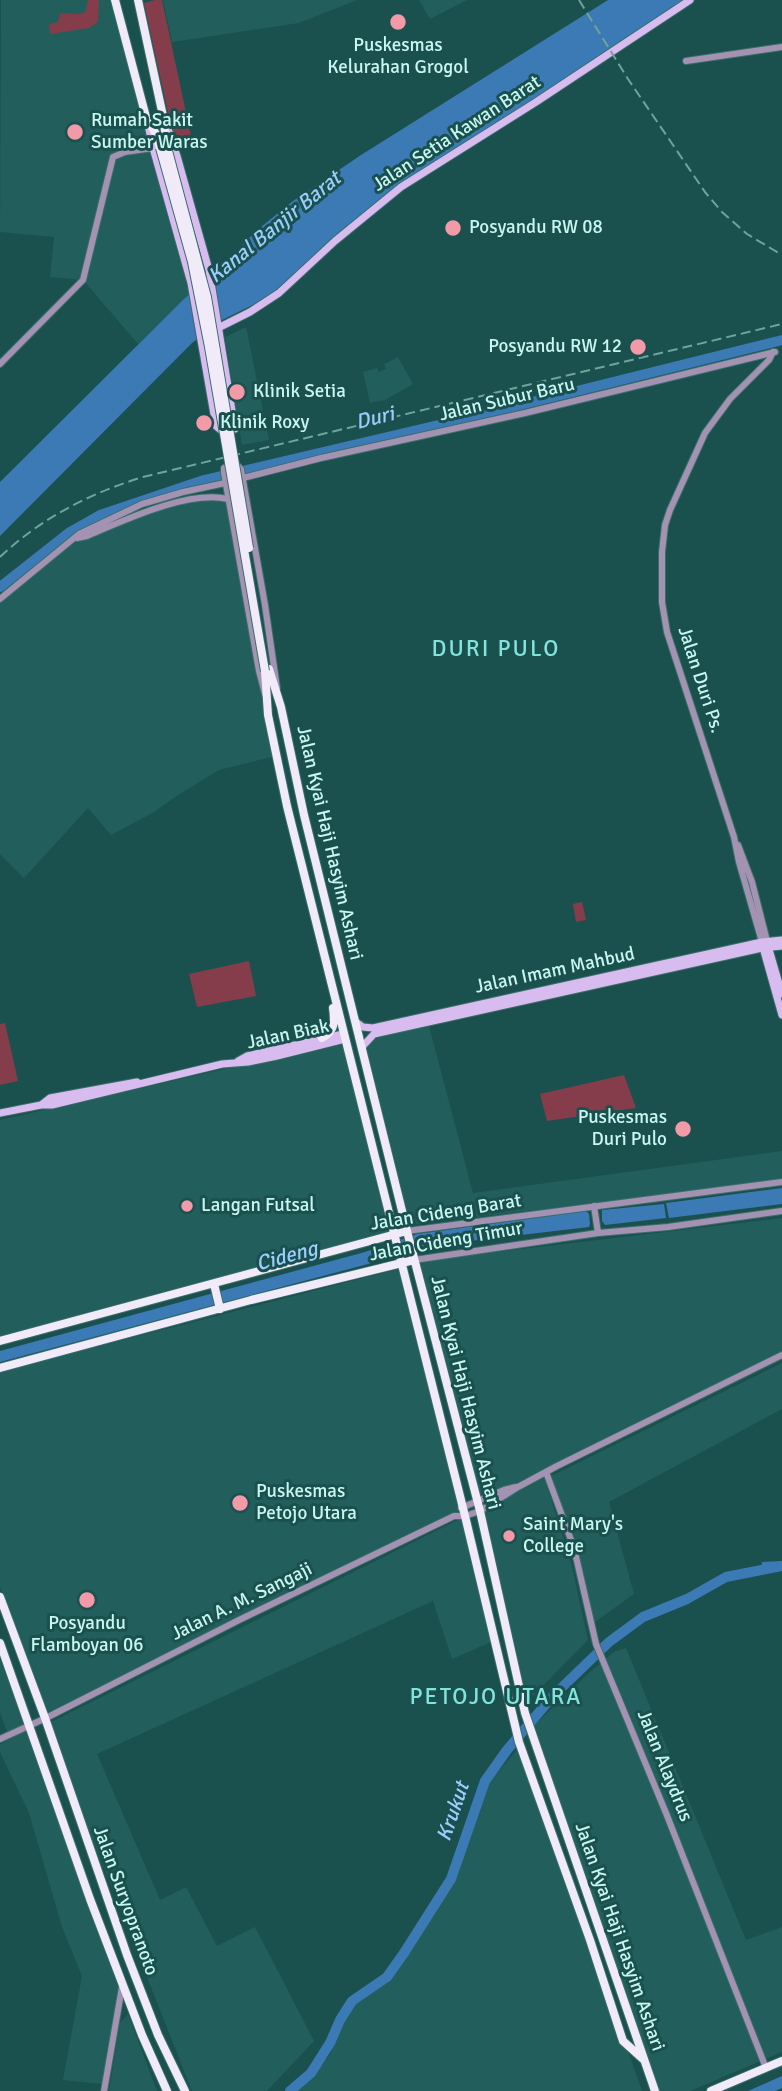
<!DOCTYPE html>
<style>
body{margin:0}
canvas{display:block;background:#1a504d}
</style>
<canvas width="782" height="2091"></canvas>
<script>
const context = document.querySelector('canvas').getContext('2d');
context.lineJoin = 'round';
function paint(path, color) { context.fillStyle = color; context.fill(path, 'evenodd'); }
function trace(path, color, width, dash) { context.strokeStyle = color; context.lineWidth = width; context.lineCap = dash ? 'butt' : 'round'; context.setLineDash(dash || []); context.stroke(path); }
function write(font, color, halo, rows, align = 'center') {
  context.font = font + ' Signika,sans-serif'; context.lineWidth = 6; context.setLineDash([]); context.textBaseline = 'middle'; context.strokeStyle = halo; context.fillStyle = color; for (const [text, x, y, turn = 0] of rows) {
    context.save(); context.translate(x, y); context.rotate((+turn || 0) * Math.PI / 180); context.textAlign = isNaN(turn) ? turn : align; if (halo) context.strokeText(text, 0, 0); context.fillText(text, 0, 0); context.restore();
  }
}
paint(new Path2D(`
 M1,0H113L186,272L189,295L138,344L83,280L50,277L54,237L0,232Z
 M163,0H357L299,23L172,42Z
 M419,0H467L430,19Z
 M246,327L269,440L242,445L225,337Z
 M398,357L413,384L385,400L370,403L363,372L377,368L379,372L386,369L384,364Z
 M228,499L275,756L219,770L178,795L154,812L111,835L88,808L24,878L0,854V602L43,563L77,538L183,502Z
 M429,1026L473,1193L782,1151V1181L408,1225L362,1039Z
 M343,1042L388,1231L0,1336V1120Z
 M782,1218V1354L477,1506L415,1264L430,1260Z
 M398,1269L459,1511L46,1716L0,1587V1372Z
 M782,1363V1409L609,1502L634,1594L592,1624L549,1477Z
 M544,1477L571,1562L588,1640L525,1704L482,1510Z
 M462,1518L491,1642L452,1659L433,1601L97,1754L160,1900L186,1887L217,1946L255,1927L314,2041L267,2091H192L47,1724Z
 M626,1648L746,1940L782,1927V2052L690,2091H658L529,1730L591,1671L614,1652Z
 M0,1659L121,1990L103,2084L63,2080L82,1976L62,1927L29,1813L0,1752V1745L10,1739L0,1713Z
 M520,1746L642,2091H296L316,2073L331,2053L339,2028L353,2004L392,1977L420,1937L455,1877L478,1809L490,1781Z
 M128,2014L157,2091H109L120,2023Z`), '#225e5b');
paint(new Path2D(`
 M88,0H99L98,22L89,28L50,34L49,24L58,22L60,13L80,14L86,11Z
 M155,0H162L191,136L189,141L174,139L144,3Z
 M582,902L586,920L576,922L573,904Z
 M249,961L256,996L197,1007L189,974Z
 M5,1023L18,1081L0,1085V1024Z
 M624,1075L636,1108L547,1121L540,1094Z`), '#853d4c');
paint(new Path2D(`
 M608,0H689L398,186L275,294L222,320L192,343L0,536V482L184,299L213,274L256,231L293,201L361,155Z
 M782,1188V1204L669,1218L666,1203Z
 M664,1204L666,1218L605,1225L602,1221V1210Z
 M586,1211L589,1214L590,1224L589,1227L419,1247L368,1264L0,1362V1351L365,1252L417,1234Z
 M782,1561V1570L761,1572L762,1562Z
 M782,2076V2088L775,2091H748Z`), '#3b7ab5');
trace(new Path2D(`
 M0,587L70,532L100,515L204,480L464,419L782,340
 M290,2091L311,2073L330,2043L340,2020L352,2001L387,1977L404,1953L451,1879L485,1781L507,1750L552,1697L609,1642L643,1617L687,1599L726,1577L782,1566`), '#3b7ab5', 10);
const tertiary = new Path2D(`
 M686,61L782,47
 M0,364L83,280L113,157L125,152L153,148
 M243,478L321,458L525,413L775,352
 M77,538L87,536C125,520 188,490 228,499
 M0,599L79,534L142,504L183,492L225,483
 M265,694L259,671L224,473V468L230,465H237L241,469L265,605L277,688
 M738,845L752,882L767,941
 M762,942L739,862L734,837L667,632L662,602V552L665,525L670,510L705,433L730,399L769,360L773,352
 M594,1206L598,1233
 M407,1231L782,1182
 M414,1260L598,1233L668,1227L782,1211
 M546,1472L574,1548L596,1644L666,1813L766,2068
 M461,1508L504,1490L516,1487
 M0,1739L46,1718L239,1620L454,1516H465L480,1511L518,1487L557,1466L782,1355
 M104,2091L122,1987`);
const secondary = new Path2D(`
 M147,120L153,148L191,283L216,426L222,431L235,429L209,270L177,156L166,123
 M218,328L250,312L279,293L335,241L401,187L536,102L690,0
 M762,944L782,1015
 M768,946L782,994
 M356,1022L363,1027L373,1028L762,942L782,940
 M362,1047L374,1034L762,948L782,946
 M238,1061L247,1056L343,1034
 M41,1105L50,1098L137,1082
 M0,1113L41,1105H52L222,1064L248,1062L277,1056L345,1039`);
const primary = new Path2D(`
 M115,0L146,117L156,134L160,148
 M138,0L163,116L167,147
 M269,669L281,707L304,815L408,1235L480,1511L525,1713L655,2091
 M265,671L268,715L287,806L465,1516L519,1742L590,1940L623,2041L643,2059
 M322,1038C335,1031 335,1022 333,1008
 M214,1284L220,1309
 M0,1341L407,1231
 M0,1368L251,1300L414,1260
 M0,1597L45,1718L127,1955L158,2035L185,2091
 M0,1643L90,1899L142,2035L167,2091
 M711,2091L782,2061`);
trace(tertiary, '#396e6b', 8);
trace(secondary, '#396e6b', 9);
trace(primary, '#396e6b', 10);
trace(tertiary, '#a492b3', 6);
trace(secondary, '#d8bcf0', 7);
trace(primary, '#f1eaf8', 8);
trace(new Path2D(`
 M579,0L628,79L705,192L722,212L747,234L782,255
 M0,557C40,519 90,493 143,477L782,324`), '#70a29e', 2, [10, 5]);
const primaryBridge = new Path2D(`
 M167,147L207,297L249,548
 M160,148L192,262L209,347L265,671`);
trace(primaryBridge, '#396e6b', 10, []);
trace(primaryBridge, '#f1eaf8', 8);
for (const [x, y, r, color] of [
 [398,22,9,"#f39aa9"],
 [75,132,9,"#f39aa9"],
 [453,228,9,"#f39aa9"],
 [638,347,9,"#f39aa9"],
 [237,392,9,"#f39aa9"],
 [204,423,9,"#f39aa9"],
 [683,1129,9,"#f39aa9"],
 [187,1206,7,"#f39aa9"],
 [240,1503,9,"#f39aa9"],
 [509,1536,7,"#f39aa9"],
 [87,1600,9,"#f39aa9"]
]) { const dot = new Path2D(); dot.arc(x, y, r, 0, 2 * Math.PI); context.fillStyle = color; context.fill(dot); trace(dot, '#1a504d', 2.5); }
write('19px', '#c8f6f1', '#1a504d', [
 ["Puskesmas",398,46,"center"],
 ["Kelurahan Grogol",398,68,"center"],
 ["Rumah Sakit",91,121],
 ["Sumber Waras",91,143],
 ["Posyandu RW 08",469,228],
 ["Posyandu RW 12",622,347,"right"],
 ["Klinik Setia",253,392],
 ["Klinik Roxy",220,423],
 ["Puskesmas",667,1118,"right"],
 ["Duri Pulo",667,1140,"right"],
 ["Langan Futsal",201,1206],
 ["Puskesmas",256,1492],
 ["Petojo Utara",256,1514],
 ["Saint Mary's",523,1525],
 ["College",523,1547],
 ["Posyandu",87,1624,"center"],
 ["Flamboyan 06",87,1646,"center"]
], 'left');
write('19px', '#c8f6f1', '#1a504d', [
 ["Jalan Setia Kawan Barat",457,134,-33],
 ["Jalan Subur Baru",507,400,-13],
 ["Jalan Duri Ps.",700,680,72],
 ["Jalan Kyai Haji Hasyim Ashari",329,843,77],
 ["Jalan Imam Mahbud",555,971,-12],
 ["Jalan Biak",288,1035,-12],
 ["Jalan Cideng Barat",446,1213,-9],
 ["Jalan Cideng Timur",446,1242,-10],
 ["Jalan Kyai Haji Hasyim Ashari",465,1393,76],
 ["Jalan A. M. Sangaji",242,1602,-26],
 ["Jalan Alaydrus",664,1766,68],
 ["Jalan Suryopranoto",125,1901,70],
 ["Jalan Kyai Haji Hasyim Ashari",619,1937,71]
]);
write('italic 21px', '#9ccdfe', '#1a504d', [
 ["Kanal Banjir Barat",275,228,-39],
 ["Duri",375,419,-14],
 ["Cideng",287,1257,-15],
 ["Krukut",454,1812,-71]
]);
context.letterSpacing = '2px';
write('23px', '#81e3db', '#1a504d', [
 ["DURI PULO",496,650],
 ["PETOJO UTARA",496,1698]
]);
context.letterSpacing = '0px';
</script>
